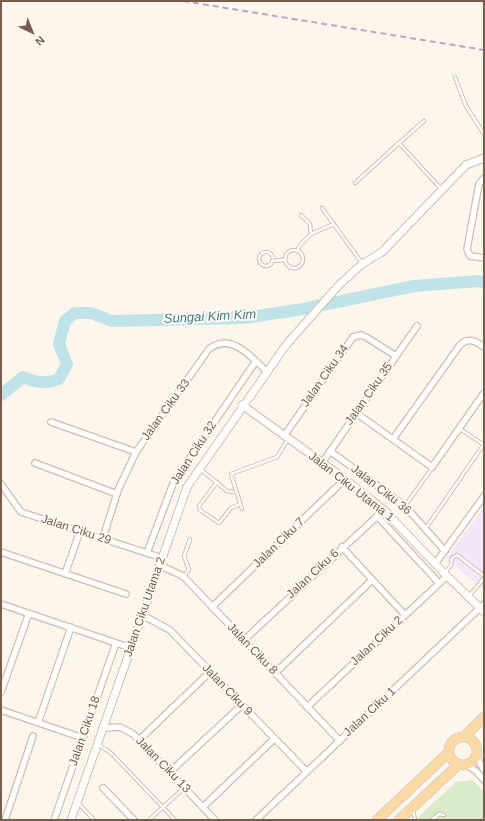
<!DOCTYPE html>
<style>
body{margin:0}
#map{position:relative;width:485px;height:821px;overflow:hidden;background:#fdf6ec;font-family:Arial,sans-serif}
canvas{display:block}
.frame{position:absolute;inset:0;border:2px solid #7a5c4d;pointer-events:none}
.north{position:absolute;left:12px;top:12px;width:40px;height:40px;-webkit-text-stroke:3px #fffaf3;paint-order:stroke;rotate:137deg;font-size:11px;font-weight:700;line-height:16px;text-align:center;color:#7a5c4d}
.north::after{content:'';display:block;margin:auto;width:14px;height:18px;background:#7a5c4d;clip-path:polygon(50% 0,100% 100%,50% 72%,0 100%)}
</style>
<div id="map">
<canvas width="485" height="821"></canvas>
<div class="frame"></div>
<div class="north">N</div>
</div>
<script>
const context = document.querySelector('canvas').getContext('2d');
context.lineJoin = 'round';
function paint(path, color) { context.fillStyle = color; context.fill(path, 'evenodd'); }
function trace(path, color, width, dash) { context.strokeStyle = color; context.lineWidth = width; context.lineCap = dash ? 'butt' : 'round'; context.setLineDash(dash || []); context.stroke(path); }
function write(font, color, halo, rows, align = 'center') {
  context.font = font + ' Arial,sans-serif'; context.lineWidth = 4; context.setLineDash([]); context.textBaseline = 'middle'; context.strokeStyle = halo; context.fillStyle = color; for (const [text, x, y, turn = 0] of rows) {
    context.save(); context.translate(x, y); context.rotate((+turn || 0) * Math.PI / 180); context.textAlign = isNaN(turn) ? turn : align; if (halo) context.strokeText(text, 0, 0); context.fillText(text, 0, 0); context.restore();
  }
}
paint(new Path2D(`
 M484,507V591L446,558Z`), '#f3e8fa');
paint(new Path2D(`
 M472,780L484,792V820H415L456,782Z`), '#d8ecc9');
trace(new Path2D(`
 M1,395L23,377C37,383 45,384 59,379L67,364L59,344L65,321L75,313H91L112,321L244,318L303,309L414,286L479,281L484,283`), '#bfe3e8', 12);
const service = new Path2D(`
 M455,77L466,106L484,134
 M424,121L399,143L442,190
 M355,183L399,143
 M322,208L362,263
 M301,215L310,224L311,234L334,224
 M285 259a9 9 0 1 1 18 0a9 9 0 1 1-18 0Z
 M297,251L300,245L311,234
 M259 259a7 7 0 1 1 14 0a7 7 0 1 1-14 0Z
 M272,261L285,260
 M460,429L484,445
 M200,469L227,491L236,492
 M217,482L199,506L200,510L219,523L231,508L240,504
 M405,506L432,468
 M242,509L231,474L277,457L288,439
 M426,528L484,444
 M445,573L451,565L452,558L457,555L484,576
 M184,576L189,570L184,556L190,539
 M469,596L484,578
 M99,745L111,753L175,820
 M79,804L94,820
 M413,810L415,820
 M149,820L184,788
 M432,820L439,814L444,815`);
const minor = new Path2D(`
 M484,178L479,184L467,249L470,256L484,258
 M356,413L432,467L484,393
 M51,422L136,452
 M284,436L353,337L361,335L366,337L396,356
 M393,439L460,345C468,337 476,341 484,347
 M330,451L405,506L445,551
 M35,463L117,494
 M322,463L417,326
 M1,484L21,512L162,558
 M377,516L439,583
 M103,538L118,490L136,452L209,349C231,332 252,357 267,372
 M342,547L404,614
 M1,552L126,594
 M147,553L174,481L256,361
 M435,564L484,496
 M159,565L183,576L340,741
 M65,574L80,531
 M1,604L131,648
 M212,607L345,479
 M142,615L170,630L307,772
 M244,640L384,510
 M275,673L372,580
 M1,692L29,613
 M307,707L447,576
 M1,710L83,738
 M38,723L71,627
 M103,728L120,727L133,734L215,820
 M140,739L210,672
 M476,756L484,770
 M466,765L476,771L484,780
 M170,772L242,705
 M103,788L134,820
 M203,807L274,739
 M5,820L33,736
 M54,820L116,643
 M256,820L484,604`);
const tertiary = new Path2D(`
 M242,405L345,479L384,510L444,573L484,612
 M71,820L187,487L286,345L338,286L362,264L382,252L466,165L484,158`);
const primary = new Path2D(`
 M449 751a14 14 0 1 1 28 0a14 14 0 1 1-28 0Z
 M464,737L484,717
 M377,820L448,753
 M399,820L458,765`);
trace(service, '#d1beb0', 4.5);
trace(minor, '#d1beb0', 8);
trace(tertiary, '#d1beb0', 9);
trace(primary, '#dad1cd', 11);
trace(service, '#fff', 2.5);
trace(minor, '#fff', 5.5);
trace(tertiary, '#fff', 7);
trace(primary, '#fbd9a5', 9);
trace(new Path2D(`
 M183,1L484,50`), '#b9a8c9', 2, [6, 4]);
write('12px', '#7a5c4d', '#fffaf3', [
 ["Jalan Ciku 34",325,376,-55],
 ["Jalan Ciku 35",369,394,-55],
 ["Jalan Ciku 33",166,410,-54],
 ["Jalan Ciku 32",194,453,-57],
 ["Jalan Ciku Utama 1",351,487,38],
 ["Jalan Ciku 36",381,490,38],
 ["Jalan Ciku 29",76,530,18],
 ["Jalan Ciku 7",279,543,-44],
 ["Jalan Ciku 6",313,574,-43],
 ["Jalan Ciku Utama 2",145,607,-71],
 ["Jalan Ciku 2",377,641,-43],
 ["Jalan Ciku 8",252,649,46],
 ["Jalan Ciku 9",227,690,46],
 ["Jalan Ciku 1",370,712,-43],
 ["Jalan Ciku 18",85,731,-71],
 ["Jalan Ciku 13",163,765,46]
]);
write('italic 13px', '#437c86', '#fffaf3', [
 ["Sungai Kim Kim",210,317,-3]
]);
</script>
